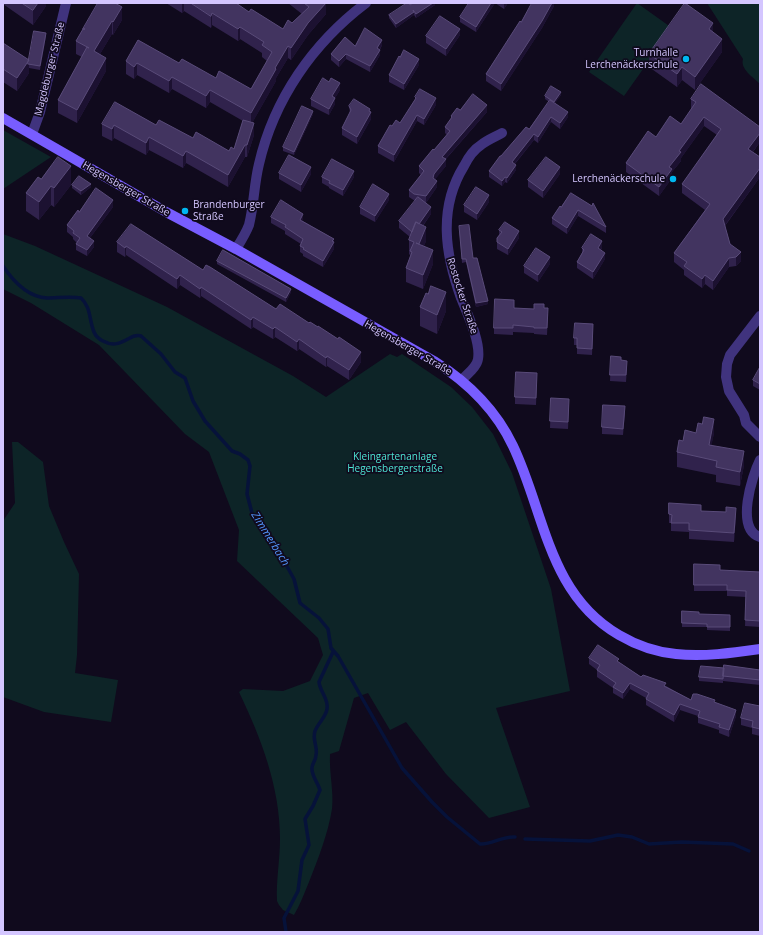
<!DOCTYPE html>
<meta charset="utf-8">
<style>
body{margin:0}
#map{position:relative;width:763px;height:935px;overflow:hidden;background:#100a1d;font-family:"Open Sans",sans-serif}
canvas{display:block}
.frame{position:absolute;inset:0;border:4px solid #d4c6ff;pointer-events:none}
</style>
<div id="map">
<canvas width="763" height="935"></canvas>
<div class="frame"></div>
</div>
<script>
const context = document.querySelector('canvas').getContext('2d');
context.lineJoin = 'round';
function paint(path, color) { context.fillStyle = color; context.fill(path, 'evenodd'); }
function trace(path, color, width, dash) { context.strokeStyle = color; context.lineWidth = width; context.lineCap = dash ? 'butt' : 'round'; context.setLineDash(dash || []); context.stroke(path); }
function write(font, color, halo, rows, align = 'center') {
  context.font = font + ' "Open Sans",sans-serif'; context.lineWidth = 3.5; context.setLineDash([]); context.textBaseline = 'middle'; context.strokeStyle = halo; context.fillStyle = color; for (const [text, x, y, turn = 0] of rows) {
    context.save(); context.translate(x, y); context.rotate((+turn || 0) * Math.PI / 180); context.textAlign = isNaN(turn) ? turn : align; if (halo) context.strokeText(text, 0, 0); context.fillText(text, 0, 0); context.restore();
  }
}
paint(new Path2D(`
 M637,3L672,28L624,96L589,72Z
 M707,3H760V84C753,77 740,69 743,59Z
 M3,130L51,157L3,189Z
 M3,234L35,246L167,307L293,376L326,397L390,354L397,357L402,354L451,387L472,407L493,434L512,473L551,589L570,691L496,708L530,807L489,818L446,774L406,722L390,730L368,693L354,698L339,751L330,754C329,773 334,791 332,809C328,834 318,859 309,882C304,894 300,905 294,915L283,910L279,905L277,901C276,880 280,860 280,839C280,787 261,738 239,692L243,689L283,691L310,681L323,655L318,638L237,561L239,530L209,452L185,434L99,345L31,303L3,289Z
 M12,442H18L43,462L49,506L64,542L79,574L77,655L75,673L118,680L111,722L44,712L3,697V521L15,503Z`), '#0d2427');
trace(new Path2D(`
 M3,266C13,281 28,297 47,298C58,298 70,296 81,298C91,307 89,320 94,332C96,337 99,339 103,341C121,351 130,332 141,336L161,354L175,372L185,378L193,401L205,421L232,451L240,454L248,460L250,466L247,494L252,513L269,534L294,579L300,603L319,618L328,629L331,648L338,656L402,768L432,802L447,817L480,844C492,845 501,836 515,837
 M525,839L590,841L618,835L632,837L649,844L682,842L733,844L749,851
 M286,932L284,918L298,891L302,860L309,845L305,819L313,806L320,790C318,783 313,778 312,770C311,764 316,761 316,755C318,747 312,740 315,731C318,723 326,717 327,709C329,699 320,692 319,682L333,652`), '#06123a', 3.5);
trace(new Path2D(`
 M32,134L40,112L66,3
 M236,249C241,241 246,233 249,225C254,205 254,184 259,164C274,99 313,43 366,3
 M760,316L730,355L727,364L726,377L729,391L744,415L746,423L760,437
 M462,380C467,374 477,367 478,359C481,342 467,313 461,298C445,254 438,208 464,166C468,158 473,150 481,145C487,140 495,137 502,133
 M760,460C752,476 735,529 760,537`), '#40337e', 10);
trace(new Path2D(`
 M3,118L168,213L236,249L434,361C469,383 496,410 513,446C545,513 548,594 619,635C636,645 655,652 676,654C703,657 732,653 760,649`), '#785dff', 10);
paint(new Path2D(`
 M3,3H46V6L33,25L3,4Z
 M98,3L122,20L113,35L112,34L100,54L106,71L77,123L58,113V100L82,57L76,54V41Z
 M166,3H236L249,12L283,29L292,23L302,14L288,3H326V14L308,35L291,60L288,58L276,78V81L252,123L254,135L247,157H245L228,187L186,163L183,168L149,150L146,155L114,138L112,141L102,136V124L156,125L229,151L234,149L243,121L210,102L206,108L172,89L169,93L137,75L134,79L126,74V61L179,63L216,78L251,89L267,61L262,57V53L240,39L238,41L212,25L211,28L184,11L182,13Z
 M435,3V5L416,18L414,15L396,28L389,18V15L410,5Z
 M466,3H495L476,32L460,22V17L468,5Z
 M495,3H508L504,9Z
 M554,3V6L542,28L501,91L486,81V74L521,22Z
 M713,32L722,52L695,90L682,80L677,87L649,67V54Z
 M460,35L446,56L426,43V36Z
 M46,36L40,70L29,68V73L17,91L3,82V43L29,63Z
 M382,45L380,50V55L370,72L346,59L339,67L331,60V54L355,46Z
 M419,65L404,90L389,82V75Z
 M340,90L335,98V104L329,115L311,106V99Z
 M561,95L555,103L568,117L560,129L551,122L538,143L534,140L515,164L516,170L507,183L505,182L502,186L489,177V171L501,156L529,129L549,102L545,99V96Z
 M415,97L436,105L424,125L417,121L394,162L378,153V146L400,123L415,100Z
 M691,99L760,127V142L753,152L760,157V177L725,226L730,244L741,261L736,266L729,267L713,290L705,284L702,288L684,275V270L674,262V253L705,210L682,193V184L717,135L704,126L681,158V161L672,172V178L659,196L626,172V163L656,137L681,124L692,109L691,108Z
 M349,106L370,111L371,119L357,144L342,135V128L350,113Z
 M460,110L487,112L446,159V166L435,179L437,187L426,203L431,214L423,226L426,241L424,246L433,264L423,289L406,282V268L410,256V255L409,254V240L410,237L399,228V221L415,201L409,197V190L421,175L419,173V166L434,150L447,135L445,133V127L451,120V116Z
 M313,114L294,155L283,151V147Z
 M279,173L311,174L301,192L279,179Z
 M560,174L543,198L528,187V180Z
 M322,177H354L343,196L329,188V187L322,183Z
 M41,179L71,185L54,207L51,205L39,220L26,211V193Z
 M72,185L91,187L81,195L72,188Z
 M571,193L606,227V233L578,216L567,234L552,224V218L561,207Z
 M389,200L375,222L360,214V207Z
 M489,202L477,220L464,212V205Z
 M113,207L90,238L94,247L87,256L76,250V244L77,243L73,239V237L67,232V225L79,212Z
 M271,217L303,221L334,239V249L323,267L303,256V254L300,252V246L301,244L285,234V231L271,223Z
 M459,226L473,258L488,304L476,307L466,262L462,263Z
 M499,230L519,238L508,255L497,249V238L499,235Z
 M117,242L203,270L276,309L361,362L349,380L327,366L326,367L299,349L297,351L275,337L273,339L253,327L251,329L201,296L200,298L180,285L177,289L126,255L125,257L117,252Z
 M582,248H602L601,250L605,259L593,279L577,268V262L582,253Z
 M217,261L291,292L286,302L217,264Z
 M550,264L538,282L524,273V266Z
 M420,307L446,311L437,334L420,326Z
 M544,308L548,315L547,335L534,334V333L513,332V335L494,334V328L534,309Z
 M593,331L592,355L577,354V345H574V338Z
 M611,356L621,360L627,367L626,382L610,381Z
 M760,367V390L753,386V380Z
 M537,379L536,405L515,404V397Z
 M551,398L569,405L568,429L550,428Z
 M625,413L623,435L602,434V427Z
 M696,433H714L711,446L744,465L740,486L716,482V475L677,467V452L683,441Z
 M701,511L736,516L734,542L689,539V532L671,531V523H669V514Z
 M694,564L720,570L760,572V627L745,626L746,597L727,596V591H694Z
 M682,611L699,614L730,615V631L707,630V627H682Z
 M589,658L619,662L641,677L666,686L691,700L715,703L736,716L729,737L719,733V730L698,723V716L680,710L674,722L646,705V698L630,689L623,699L613,693V688L597,677V670L589,664Z
 M724,668L760,670V685L723,681V679V683L699,681V677Z
 M760,706V736L752,734V728L741,725V718Z`), '#30224c');
paint(new Path2D(`
 M38,3H46V6L33,25V10Z
 M182,3H184V11L182,13Z
 M326,3V14L308,35L291,60V48L308,23Z
 M433,3H435V5L416,18V14Z
 M491,3H495L476,32V27Z
 M504,3H508L504,9Z
 M552,3H554V6L542,28L501,91V84Z
 M122,7V20L113,35V22Z
 M414,12V15L396,28V24Z
 M212,13V25L211,28V16Z
 M112,21V34L94,64V51Z
 M713,23V36L709,29Z
 M240,27V39L238,41V29Z
 M460,29V35L446,56V49Z
 M46,33V36L40,70V66Z
 M722,39V52L695,90V77Z
 M382,40V45L377,54V48Z
 M288,46V58L276,78V81L251,125V113L275,68Z
 M380,50V55L370,72V66Z
 M346,54V59L339,67V61Z
 M106,58V71L77,123V110Z
 M419,59V65L404,90V84Z
 M29,60V73L17,91V78Z
 M137,63V75L134,79V67Z
 M682,67V80L677,87V74Z
 M172,77V89L169,93V81Z
 M340,83V90L335,98V104L329,115V109L332,96Z
 M210,90V102L206,108V96Z
 M561,92V95L554,105V102Z
 M436,98V105L424,125V119Z
 M487,105V112L442,163V157Z
 M370,109V113L371,112V119L357,144V137Z
 M313,111V114L294,155V152Z
 M568,112V117L560,129V123Z
 M417,115V121L394,162V155Z
 M551,117V122L538,143V137Z
 M704,117V126L681,158V161L672,172V178L659,196V187L669,167L679,151Z
 M254,123V135L247,157V145Z
 M114,125V138L112,141V129Z
 M760,133V142L748,158V149Z
 M534,134V140L512,167V162Z
 M149,137V150L146,155V143Z
 M245,145V157L228,187V175Z
 M186,151V163L183,168V156Z
 M446,159V166L434,181L433,178L434,174Z
 M516,165V170L507,183V178Z
 M71,166V185L54,207V188Z
 M311,167V174L301,192V185Z
 M560,167V174L543,198V191Z
 M760,168V177L723,228V219Z
 M354,171V177L343,196V190Z
 M505,177V182L502,186V181Z
 M437,181V187L426,203V196Z
 M91,184V187L81,195V191Z
 M51,186V205L39,220V202Z
 M389,194V200L375,222V216Z
 M489,195V202L477,220V214Z
 M113,200V207L87,242V236Z
 M431,207V214L413,239V233Z
 M578,210V216L567,234V228Z
 M303,214V221L300,226V220Z
 M426,227V241L419,258V244Z
 M519,231V238L508,255V249Z
 M334,239V249L323,267V261Z
 M94,241V247L87,256V250Z
 M602,241V248L598,255V248Z
 M126,246V255L125,257V248Z
 M433,250V264L423,289V275Z
 M741,252V261L736,266V257Z
 M605,253V259L593,279V272Z
 M550,257V264L538,282V275Z
 M729,258V267L713,290V281Z
 M180,275V285L177,289V279Z
 M705,275V284L702,288V279Z
 M201,287V296L200,298V289Z
 M291,289V292L286,302V298Z
 M446,292V311L437,334V315Z
 M488,301V304L476,307V303Z
 M253,317V327L251,329V320Z
 M275,327V337L273,339V329Z
 M299,339V349L297,351V342Z
 M361,352V362L349,380V370Z
 M327,356V366L326,367V358Z
 M714,419V433L709,459V445Z
 M744,451V465L740,486V472Z
 M736,508V516L734,542V533Z
 M630,683V689L623,699V693Z
 M680,704V710L674,722V715Z
 M736,710V716L729,737V730Z`), '#1c1131');
const building = new Path2D(`
 M22,3H38L33,10Z
 M98,3H115L122,7L113,22L112,21L94,51L106,58L77,110L58,100L87,47L89,48L76,41L83,29H85H83Z
 M191,3H236L249,12L251,9L283,29L288,20L292,23L309,7L304,3H326L308,23L291,48L288,46L275,68L276,69L251,113L210,90L206,96L172,77L169,81L137,63L134,67L126,61L138,40L179,63L182,59L216,78L219,71L251,89L272,52L262,45L264,42L240,27L238,29L212,13L211,16Z
 M407,3H409L410,5L413,3H433L416,14L413,10L414,12L396,24L389,15Z
 M469,3H491L476,27L460,17Z
 M532,3H552L542,21L501,84L486,74L520,21L521,22Z
 M685,3L713,23L709,29L722,39L695,77L682,67L677,74L649,54Z
 M440,16L460,29L446,49L426,36Z
 M365,28L382,40L377,48L380,50L370,66L346,54L339,61L331,54L345,37L355,46Z
 M34,31L46,33L40,66L28,64Z
 M3,43L29,60L17,78L3,69Z
 M404,50L419,59L404,84L389,75L399,56L400,57Z
 M323,78L329,82L331,78L340,83L332,96L335,98L329,109L311,99Z
 M701,84L760,127V133L748,149L760,157V168L723,219L730,244L741,252L736,257L729,258L713,281L705,275L702,279L684,266L687,262L674,253L710,204L682,184L721,129L704,117L679,151L681,152L669,167L672,169L659,187L626,163L648,131L656,137L670,116L681,124L696,102L691,99Z
 M551,86L561,92L554,102L545,96Z
 M420,89L436,98L424,119L417,115L394,155L378,146L390,125L392,126L396,120L400,123L416,98L415,97Z
 M473,94L487,105L442,157L446,159L434,174L433,178L437,181L426,196L414,194L409,190L424,171L419,166L433,149L434,150L450,131L445,127L452,117L451,116L457,108L460,110Z
 M354,99L370,109L369,111L371,112L357,137L342,128L351,110L349,106Z
 M550,100L568,112L560,123L551,117L538,137L534,134L512,162L516,165L507,178L505,177L502,181L489,171L500,156H501L526,127L529,129Z
 M115,102L156,125L159,120L193,138L196,132L229,151L231,147L234,149L243,120L254,123L247,145H245L228,175L186,151L183,156L149,137L146,143L114,125L112,129L102,124Z
 M302,106L313,111L294,152L283,147Z
 M289,155L311,167L301,185L279,173Z
 M58,157L71,166L54,188L51,186L39,202L26,193L38,177L41,179Z
 M546,157L560,167L543,191L528,180Z
 M332,159L354,171L343,190L329,183L330,181L322,177Z
 M79,176L91,184L81,191L72,185Z
 M373,184L389,194L375,216L360,207Z
 M476,187L489,195L477,214L464,205Z
 M96,188L113,200L87,236L94,241L87,250L76,244L80,238L73,233L74,231L67,225L78,210L79,212Z
 M571,193L592,206L593,203L606,227L578,210L567,228L552,218L560,206L561,207Z
 M418,197L431,207L419,224L416,222L412,232L399,221Z
 M281,200L303,214L300,220L334,239L332,241L334,242L323,261L303,249L304,248L300,246L303,239L285,227L286,225L271,217Z
 M416,222L426,227L419,244L416,243L433,250L423,275L406,268L412,252L410,251L414,242L409,240Z
 M505,222L519,231L508,249L497,242V238L502,232L499,230Z
 M131,224L203,270L206,265L210,267L276,309L280,304L309,323L310,322L318,327V326L338,339L339,337L361,352L349,370L327,356L326,358L299,339L297,342L275,327L273,329L253,317L251,320L201,287L200,289L180,275L177,279L126,246L125,248L117,242Z
 M469,225L473,258H477L488,301L476,303L466,259H462L459,226Z
 M591,234L602,241L598,248L605,253L593,272L577,262L584,250L582,248Z
 M536,248L550,257L538,275L524,266Z
 M223,250L291,289L286,298L217,261Z
 M431,286L446,292L437,315L420,307L426,293L428,294Z
 M495,299L514,300V308L534,309V304H544V308H548L547,328H534V327L513,325V328H494Z
 M575,323L593,324L592,349L577,348V338H574Z
 M611,356L621,357V360L627,361L626,375H610Z
 M760,367V384L753,380Z
 M516,372L537,373L536,398L515,397Z
 M551,398L569,399L568,422L550,421Z
 M603,405L625,406L623,429L602,427Z
 M704,417L714,419L709,445L744,451L740,472L716,467L717,461L677,452L679,440L683,441L685,430L696,433L698,423L702,424Z
 M669,503L701,505V511L726,512V507L736,508L734,533L689,530V523H671L672,515L669,514Z
 M694,564L720,565V570L760,572V621L745,620L746,591L727,590V585H694Z
 M682,611L699,612V614L730,615V627H707V624L682,623Z
 M598,645L619,659L617,661L641,677L643,675L666,683L664,686L691,700L693,694H697L715,700L714,702L736,710L729,730L719,727L720,724L698,717L700,711L680,704L674,715L646,699L649,693L630,683L623,693L613,687L616,683L597,670L600,665L589,658Z
 M724,665L760,670V680L723,676Z
 M701,666L724,668L723,679L699,677Z
 M745,703L760,706V729L752,727L753,721L741,718Z`);
paint(building, '#423460');
trace(building, '#594b79', 1);
for (const [x, y, r, color] of [
 [686,59,4,"#00b7f1"],
 [673,179,4,"#00b7f1"],
 [185,211,4,"#00b7f1"]
]) { const dot = new Path2D(); dot.arc(x, y, r, 0, 2 * Math.PI); context.fillStyle = color; context.fill(dot); trace(dot, '#100a1d', 1.5); }
write('10px', '#d4c6ff', '#100a1d', [
 ["Turnhalle",678,53],
 ["Lerchenäckerschule",678,65],
 ["Lerchenäckerschule",665,179],
 ["Brandenburger",193,205,"left"],
 ["Straße",193,217,"left"]
], 'right');
write('10px', '#d4c6ff', '#100a1d', [
 ["Magdeburger Straße",50,69,-76],
 ["Hegensberger Straße",126,189,30],
 ["Rostocker Straße",462,296,72],
 ["Hegensberger Straße",408,348,30]
]);
write('10px', '#4de4d3', '#100a1d', [
 ["Kleingartenanlage",395,457],
 ["Hegensbergerstraße",395,469]
]);
write('italic 11px', '#5498ff', '#100a1d', [
 ["Zimmerbach",270,539,58]
]);
</script>
